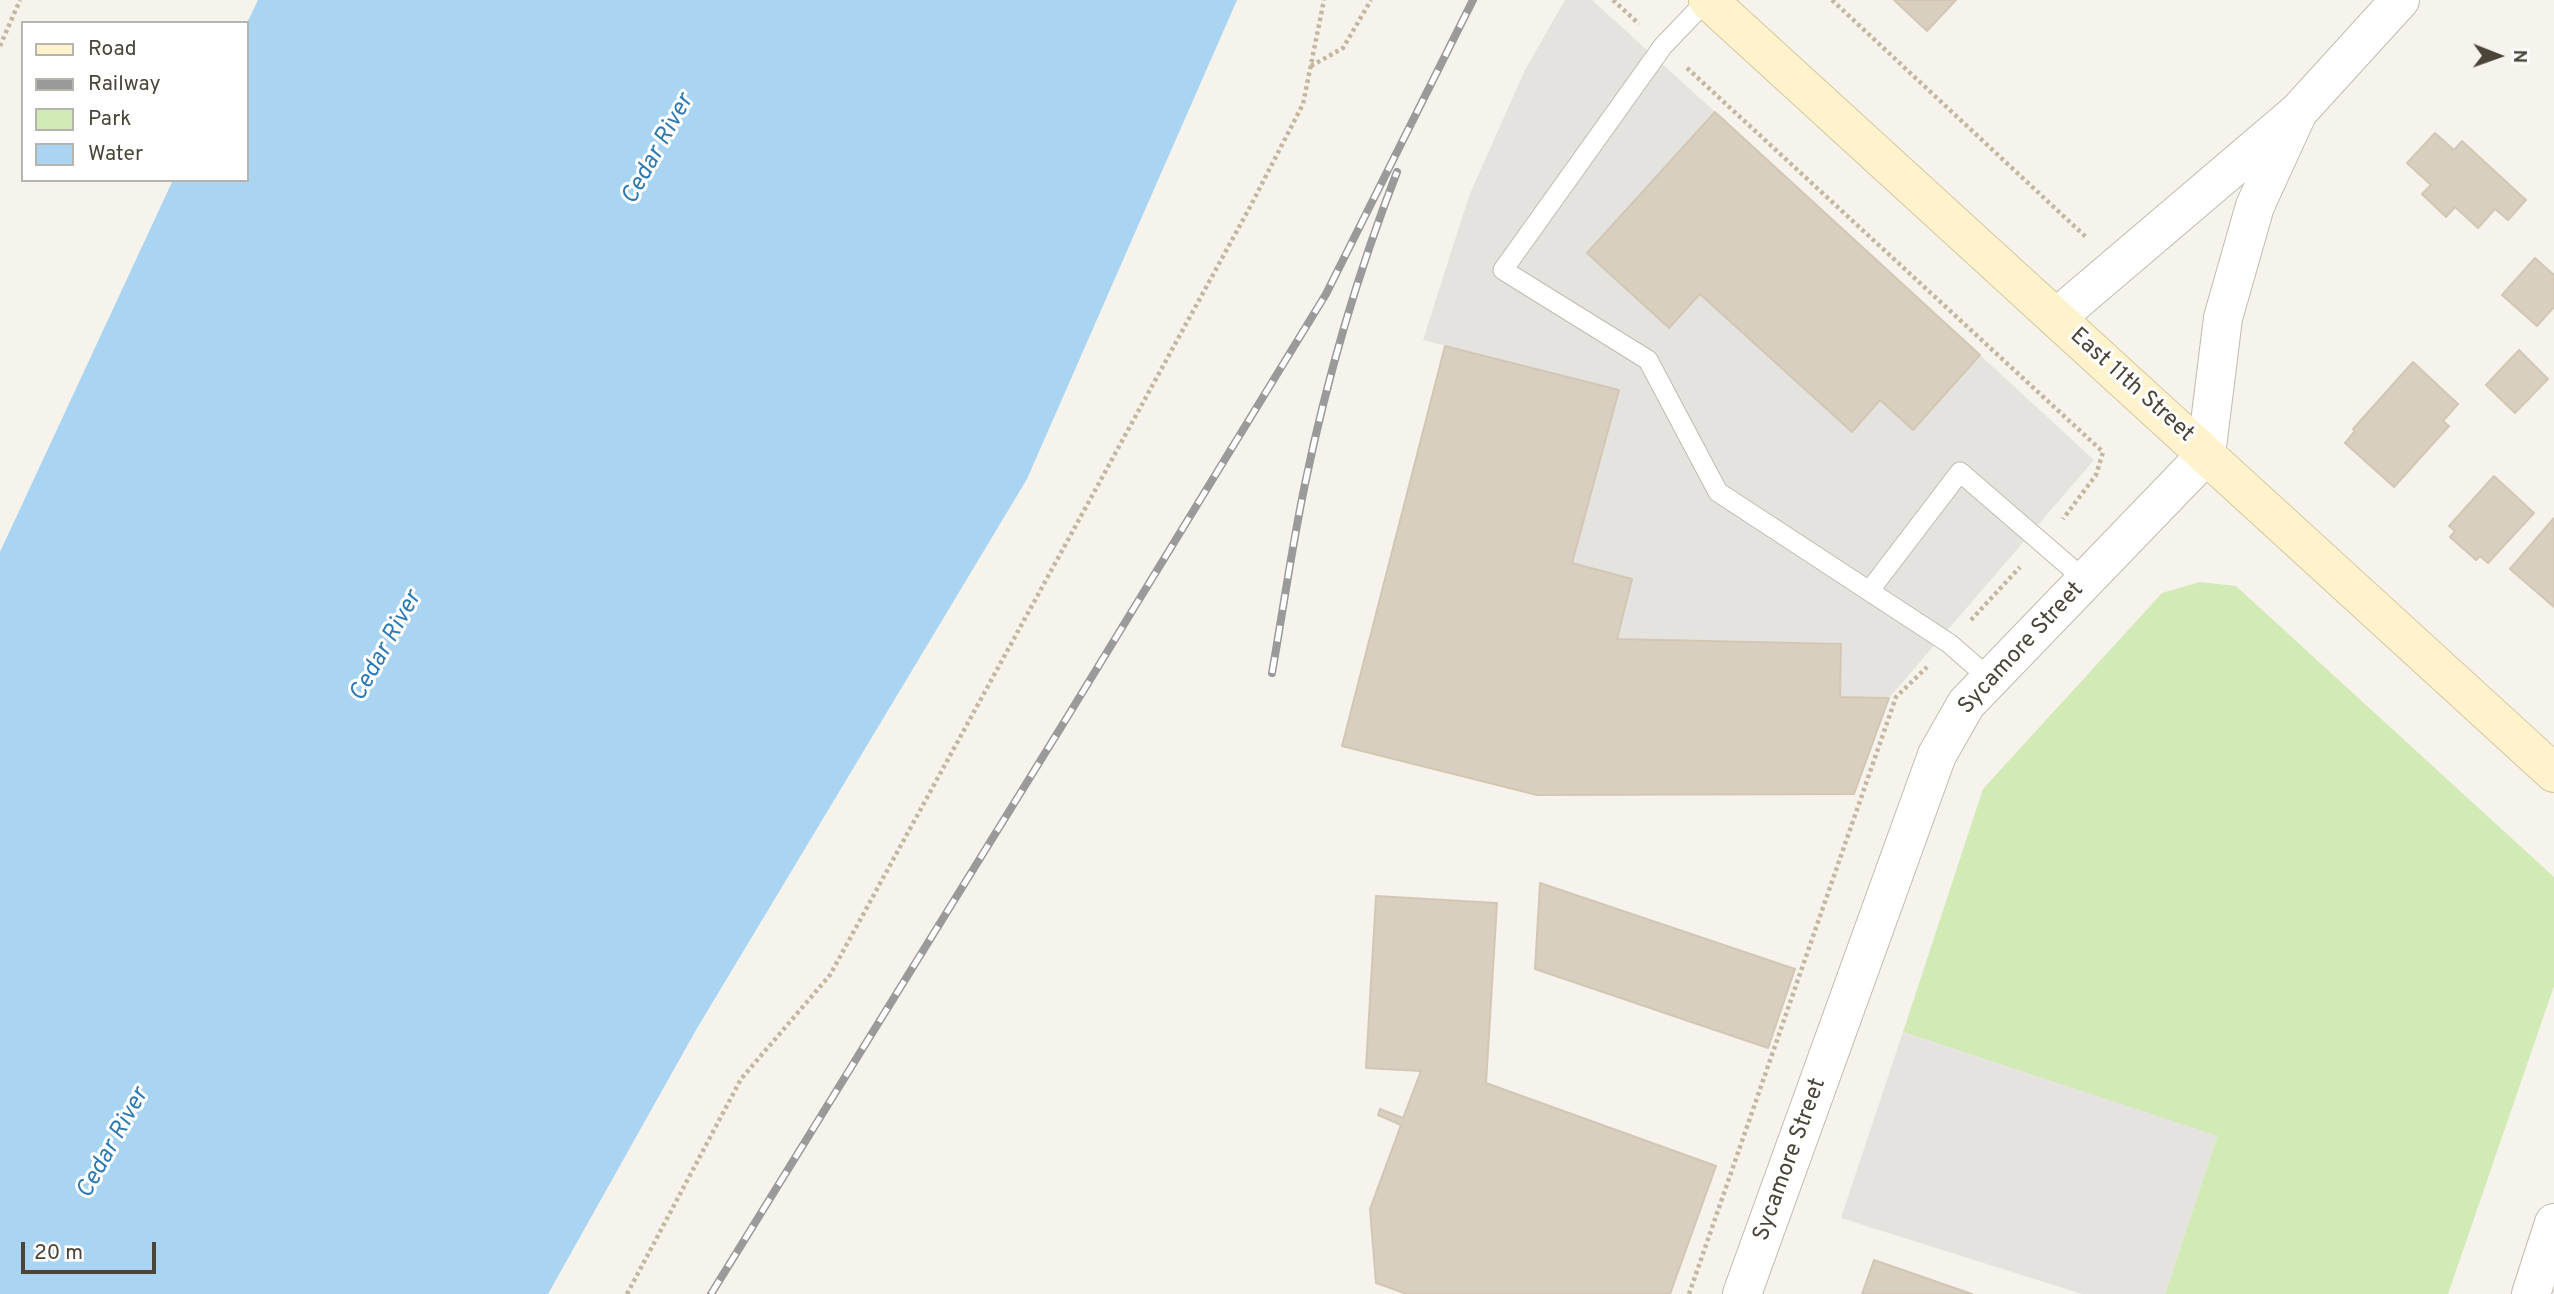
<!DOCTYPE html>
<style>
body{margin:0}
#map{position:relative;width:2554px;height:1294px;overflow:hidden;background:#f6f3ec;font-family:Overpass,sans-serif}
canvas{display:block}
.legend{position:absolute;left:21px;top:21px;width:228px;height:161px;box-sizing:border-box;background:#fff;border:2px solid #b7b4b0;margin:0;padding:9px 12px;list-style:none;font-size:21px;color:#4b4439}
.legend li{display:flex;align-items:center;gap:14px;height:35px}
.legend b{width:35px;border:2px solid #b7b4b0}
.north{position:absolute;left:2463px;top:21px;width:70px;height:70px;-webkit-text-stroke:5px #fff;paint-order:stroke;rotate:91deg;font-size:19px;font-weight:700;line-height:28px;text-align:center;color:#4b4439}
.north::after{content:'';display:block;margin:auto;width:24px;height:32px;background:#4b4439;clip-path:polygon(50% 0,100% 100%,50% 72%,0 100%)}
.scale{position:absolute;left:21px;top:1242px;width:135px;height:32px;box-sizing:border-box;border:4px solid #4b4439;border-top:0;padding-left:9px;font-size:21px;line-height:24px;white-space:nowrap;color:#4b4439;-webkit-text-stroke:5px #fff;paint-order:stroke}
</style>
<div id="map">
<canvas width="2554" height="1294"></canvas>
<ul class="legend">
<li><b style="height:9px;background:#fff3cd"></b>Road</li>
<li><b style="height:9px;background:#9a9a9a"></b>Railway</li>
<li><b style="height:19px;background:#d2eab5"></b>Park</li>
<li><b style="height:19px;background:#a9d4f2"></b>Water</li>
</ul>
<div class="north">N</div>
<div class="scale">20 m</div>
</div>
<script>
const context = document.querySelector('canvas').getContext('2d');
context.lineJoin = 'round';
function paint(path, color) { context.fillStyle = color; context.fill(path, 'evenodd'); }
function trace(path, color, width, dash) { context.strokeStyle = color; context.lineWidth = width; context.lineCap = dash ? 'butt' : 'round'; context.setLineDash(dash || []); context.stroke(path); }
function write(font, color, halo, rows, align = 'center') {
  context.font = font + ' Overpass,sans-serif'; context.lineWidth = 6; context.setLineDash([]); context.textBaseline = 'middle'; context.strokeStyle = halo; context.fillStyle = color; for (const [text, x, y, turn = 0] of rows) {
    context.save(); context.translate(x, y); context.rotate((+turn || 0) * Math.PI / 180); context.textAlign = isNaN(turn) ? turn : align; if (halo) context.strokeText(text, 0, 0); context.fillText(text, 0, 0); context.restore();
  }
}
paint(new Path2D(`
 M2200,582L2236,586L2554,877V986L2448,1294H2165L2217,1136L1903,1032L1983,789L2162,593Z`), '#d2eab5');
paint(new Path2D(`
 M1565,0H1592L1715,112L1587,253L1669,328L1700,294L1851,432L1880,400L1913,430L1980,355L2094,460L1889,698L1840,697L1841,644L1617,639L1632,579L1572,563L1618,390L1423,340L1469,196L1525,70Z
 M1903,1032L2217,1136L2165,1294H2082L1841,1218Z`), '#e5e3e0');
paint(new Path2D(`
 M258,0H1237L1027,479L696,1030L548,1294H0V552L173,180H247V23Z`), '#a9d4f2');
const building = new Path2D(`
 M1894,0H1956L1927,31Z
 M1715,112L1980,355L1913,430L1880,400L1852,432L1700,294L1669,328L1587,253Z
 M2435,133L2454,150L2462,141L2526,200L2508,220L2495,209L2478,228L2455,207L2446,217L2422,194L2431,185L2407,163Z
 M2535,258L2554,275V307L2537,326L2502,295Z
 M1445,346L1619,390L1572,563L1632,579L1617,639L1841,644L1840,697L1889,698L1854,794L1537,795L1342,746Z
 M2519,350L2548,379L2515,413L2486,385Z
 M2413,362L2458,404L2443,421L2449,426L2394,487L2345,443L2355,431L2353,429Z
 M2494,476L2534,513L2488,563L2480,556L2476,560L2450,537L2455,531L2449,526Z
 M2554,518V607L2510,569Z
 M1540,883L1795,969L1768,1048L1535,969Z
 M1376,896L1497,903L1486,1083L1716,1166L1670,1294H1407L1376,1283L1370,1209L1401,1125L1378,1115L1380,1109L1403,1118L1421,1071L1366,1068Z
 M1874,1260L1972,1294H1862Z`);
paint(building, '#d8cfc1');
trace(building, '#d3c7b4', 2);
const service = new Path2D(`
 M1707,0L1663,46L1503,270L1648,360L1718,492L1950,644L1990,679
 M1870,590L1960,472L2085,580`);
const minor = new Path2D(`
 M2056,318L2298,112
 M1742,1294L1937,755L1966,704L2206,455`);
const tertiary = new Path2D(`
 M2206,455L2223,318L2255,206L2298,112L2400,0
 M2531,1294L2554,1223`);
const secondary = new Path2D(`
 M1708,0L2554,773`);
trace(service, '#c2bbae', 21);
trace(minor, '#c2bbae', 40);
trace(tertiary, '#c2bbae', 40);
trace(secondary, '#d6c79b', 40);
trace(new Path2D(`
 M1613,0L1639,24
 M1832,0L2087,238
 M0,46L20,0
 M1311,66L1343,48L1371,0
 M1687,68L2103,452L2096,475L2063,519
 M1971,620L2020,567
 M627,1294L741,1079L830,975L1250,207L1303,104L1324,0
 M1689,1294L1896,697L1927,667`), '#c4b79f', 4.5, [3.5, 3.5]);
trace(service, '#fff', 19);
trace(minor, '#fff', 38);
trace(tertiary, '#fff', 38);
trace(secondary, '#fff3cd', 38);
const rail = new Path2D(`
 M1272,673C1283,610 1292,546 1305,484C1327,378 1358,272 1397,172
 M711,1294L1063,724L1326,294L1473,0`);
trace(rail, '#9a9a9a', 8);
trace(rail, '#fff', 5, [16]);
write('23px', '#4b4439', '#fff', [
 ["East 11th Street",2131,386,42],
 ["Sycamore Street",2022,649,-47],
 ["Sycamore Street",1791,1160,-70]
]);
write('italic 24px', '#2e7ab2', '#fff', [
 ["Cedar River",659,150,-61],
 ["Cedar River",387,647,-61],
 ["Cedar River",114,1144,-61]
]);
</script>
